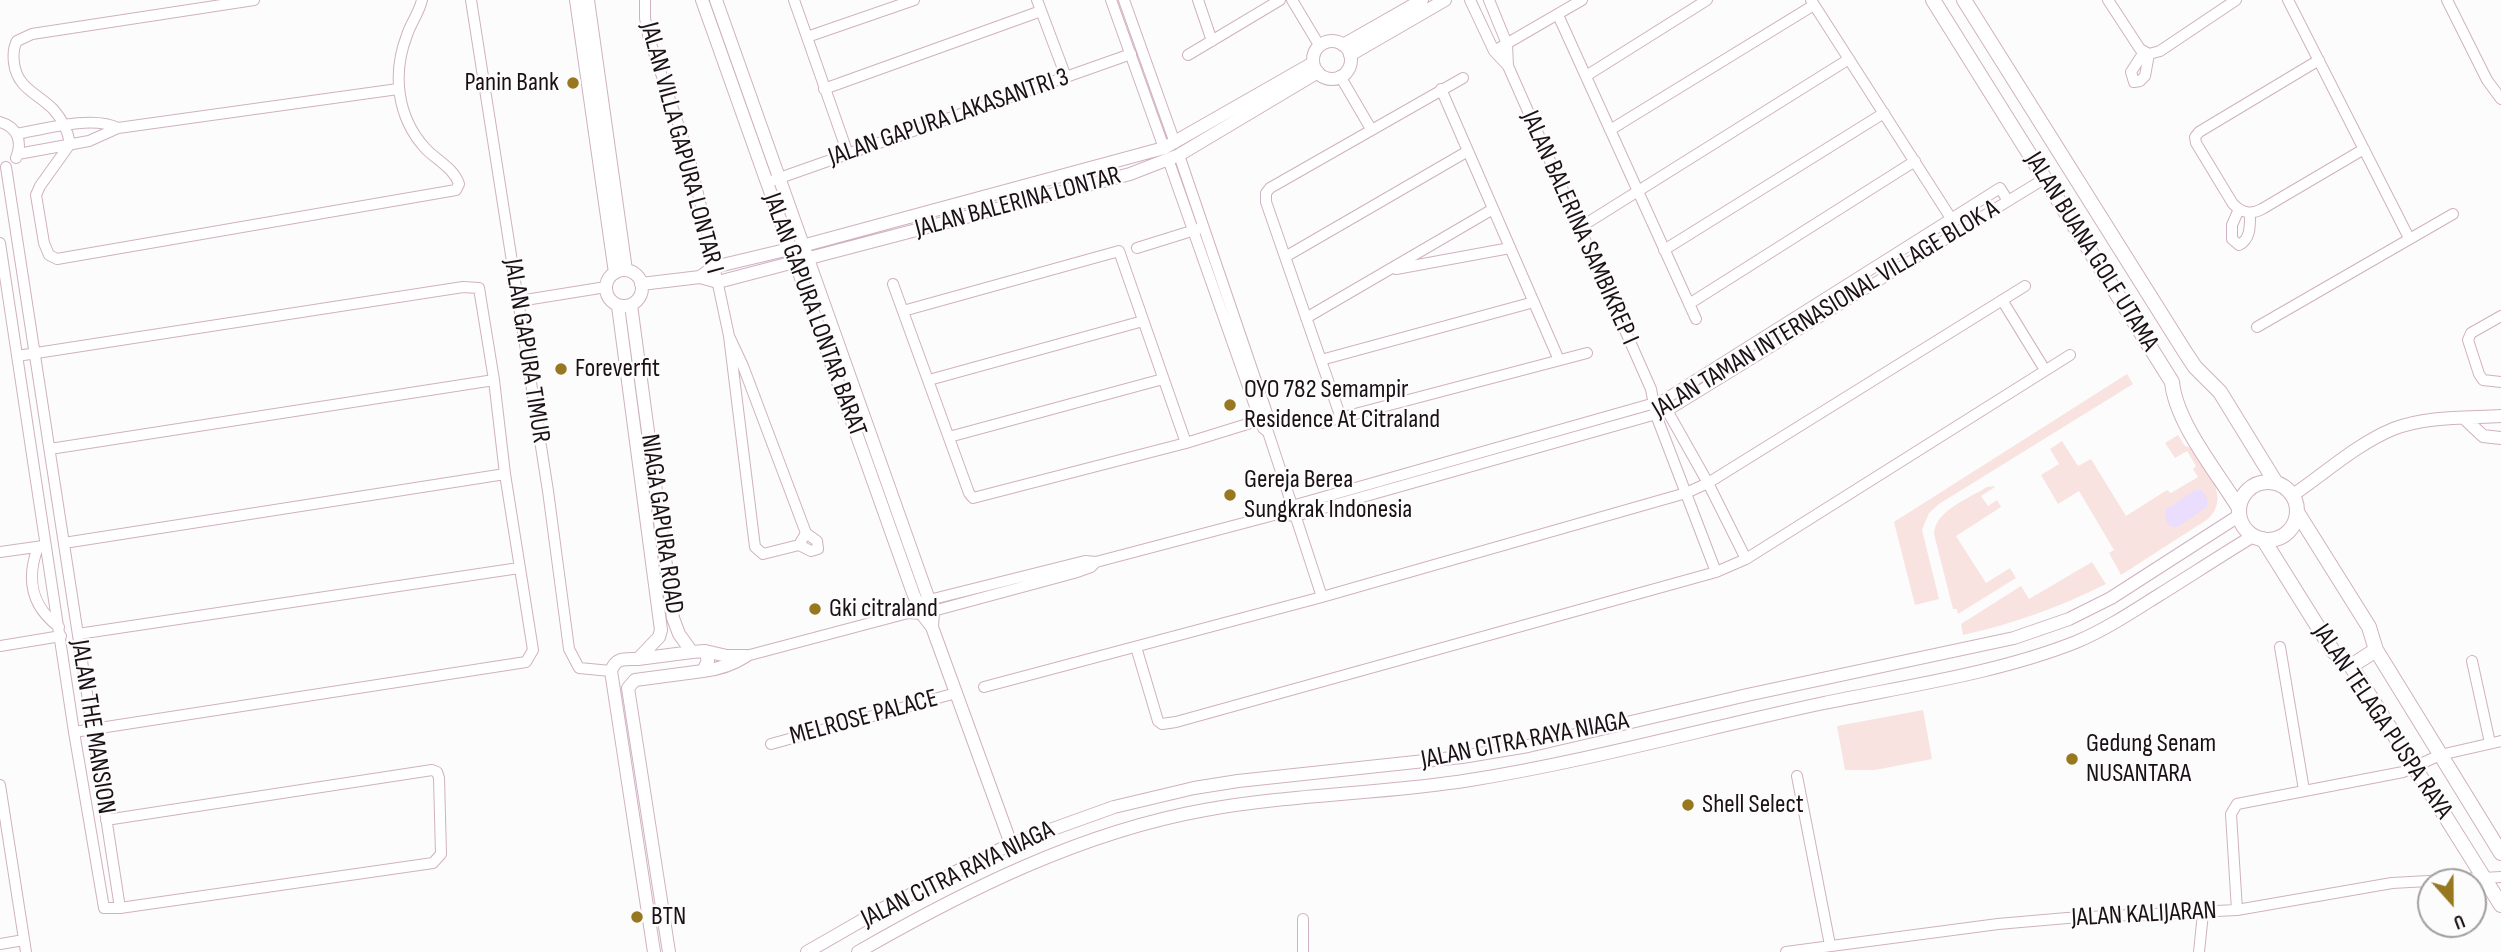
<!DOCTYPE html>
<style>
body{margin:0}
#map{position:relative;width:2501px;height:952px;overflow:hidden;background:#fcfcfc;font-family:"Sofia Sans Condensed",sans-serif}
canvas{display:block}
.north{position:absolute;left:2417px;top:868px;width:70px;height:70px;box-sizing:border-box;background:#fcfcfc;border:2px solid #a29ea0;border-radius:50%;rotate:159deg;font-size:19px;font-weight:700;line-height:28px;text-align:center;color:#1b1016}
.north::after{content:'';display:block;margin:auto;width:24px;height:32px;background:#977720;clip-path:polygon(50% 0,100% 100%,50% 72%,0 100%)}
</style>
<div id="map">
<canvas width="2501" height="952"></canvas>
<div class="north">U</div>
</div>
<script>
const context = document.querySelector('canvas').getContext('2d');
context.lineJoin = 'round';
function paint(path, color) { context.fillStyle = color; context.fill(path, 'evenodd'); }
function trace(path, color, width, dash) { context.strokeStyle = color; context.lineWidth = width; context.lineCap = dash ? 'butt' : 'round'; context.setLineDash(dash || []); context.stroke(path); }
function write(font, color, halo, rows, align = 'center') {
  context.font = font + ' "Sofia Sans Condensed",sans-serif'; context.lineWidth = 5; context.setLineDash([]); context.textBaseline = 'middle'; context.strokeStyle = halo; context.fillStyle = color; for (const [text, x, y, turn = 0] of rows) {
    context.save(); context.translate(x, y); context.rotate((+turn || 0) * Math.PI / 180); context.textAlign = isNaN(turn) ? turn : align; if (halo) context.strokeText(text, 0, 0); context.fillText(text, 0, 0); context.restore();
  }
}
paint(new Path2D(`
 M2127,374L2133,384L1939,504L1929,513L1922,530L1939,599L1915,605L1894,522Z
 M2178,435L2185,446L2192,448C2205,469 2232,496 2208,519L2121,575L2109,553L2114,550L2079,491L2058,504L2041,475L2059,464L2050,449L2062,441L2078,466L2091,459L2126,516L2167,490L2171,493L2198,477L2193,469L2196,466L2187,451L2175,458L2165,443Z
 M1994,486L1995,487L1981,496L1988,506L1997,500L2001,507L1956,536L1986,583L2010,568L2016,578L1958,614L1957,609H1953L1934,534C1935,510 1970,498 1987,487Z
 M2092,562L2106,584C2060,607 2013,624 1963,635L1961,624L2021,586L2029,599Z
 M1923,710L1932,759L1875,770H1845L1837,726Z`), '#f9e3e0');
paint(new Path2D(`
 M2195,490H2201C2207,496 2208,500 2207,507L2177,527L2170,526L2166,521L2165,510Z`), '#eaddfd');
const minor = new Path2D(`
 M254,0L32,34L17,41C13,48 13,55 14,63C17,88 37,93 53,109C62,119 68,131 70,144L40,186L36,195L44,243L49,255L57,259L456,190L459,184C454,168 436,160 425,148C397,117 392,74 407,35C411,23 419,13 422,0
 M471,0L548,491L569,649L579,668L611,671
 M645,0V18L648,35L689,156L705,223L729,336L755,547L763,554L799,545L806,533L743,366L729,336
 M794,0L848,154
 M1037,0L1066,77
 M1111,0L1164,148
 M1124,0L1175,143
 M1198,0L1212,41
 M1292,0L1319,45
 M1470,0L1494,51L1508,66L1651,389L1656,415L1716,572
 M1489,0L1507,44L1508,66
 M1811,0L1954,223
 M2108,0L2140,49L2149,54L2160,51L2236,0
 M2288,0L2409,238
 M2447,0L2487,80L2501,99
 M1558,15L1696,319
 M807,37L914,0
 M1494,51L1582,0
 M2144,52L2131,72L2134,82L2140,81L2145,76L2149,54
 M1188,55L1280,0
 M2319,60L2199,132L2195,137L2196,143L2233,204C2242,213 2251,215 2262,209L2364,149
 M1340,76L1371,129
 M1586,76L1707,0
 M824,89L1041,11
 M1441,89L1559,360
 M0,122C17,127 23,141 16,158
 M118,128L398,89
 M1610,130L1814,5
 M17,134C44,129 93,115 118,128L89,141L18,154
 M1179,155L1270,422
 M1168,159L1257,412L1263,428L1268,432L1322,597
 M6,167L120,908
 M774,180L1131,54
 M2008,201L2000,188L1662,401L1292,506L1278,514L1295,516L1667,411L1680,403L2008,201L2044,179
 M2239,209L2232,225V239L2239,245C2251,239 2250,225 2250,213
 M1579,228L1849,59
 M0,243L74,732L104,908H120L433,863L441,854L439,778L437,772L432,770L106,820
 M1137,248L1198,229
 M1664,250L1884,113
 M1285,257L1468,151
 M1396,269L1510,248
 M893,284L969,493L973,498L1186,443L1270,417
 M2002,300L2045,370
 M519,301L606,287
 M1689,304L1915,161
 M903,311L1119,251L1186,443
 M2501,316L2471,333L2468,340L2479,374L2483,380L2501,382
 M1306,318L1493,209
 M2257,327L2453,214
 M17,356L463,287L479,288L494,380L505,474L533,650L526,662L74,732
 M1321,360L1534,302
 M929,380L1143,321
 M1664,405L1708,483L1746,559
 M1341,418L1266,202V193L1270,188L1463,78
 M1321,423L1587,353
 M949,437L1163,379
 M50,449L494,380
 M64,543L505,474
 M799,545L811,551L818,549L817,541L806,533
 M38,547C26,579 31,606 59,627
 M0,552L43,546
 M908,613L917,604L929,600L1085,561L1096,562L1278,514
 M78,634L519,568
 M0,646L61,636
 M1136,647L1158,721L1162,724L1176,722L1716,572L1746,559L2070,355
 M2280,647L2304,790
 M746,656L908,613L922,614L1074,573L1091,567L1096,562
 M2472,661L2490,743
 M984,687L1322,597L1686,493L1708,483L2025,286
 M771,744L956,693
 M1797,776L1830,945
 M0,785L26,952
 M2237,910L2231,814L2237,804L2403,772L2440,755L2501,741
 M1303,919V952
 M0,944L24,940
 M1786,952L1998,924L2067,918L2237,910L2392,883L2501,877
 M2199,952L2203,913`);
const tertiary = new Path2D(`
 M576,0L615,273
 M588,0L626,270
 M702,0L913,593L922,614L932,627L1011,844
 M716,0L933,611L932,627
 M1313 60a19 19 0 1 1 38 0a19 19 0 1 1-38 0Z
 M1343,45L1422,0
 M1350,55L1445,0
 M606 288a18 18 0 1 1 36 0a18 18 0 1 1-36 0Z
 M700,277L714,267L802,246L1164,148L1313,63
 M641,284L700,277L718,282L1130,174L1179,155L1318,72
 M631,305L673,618L679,634L692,652L705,651L708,661L703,671L635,680L628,688L669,952
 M618,306L661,630L659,637L638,659C625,659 616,657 611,671L654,952
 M2464,418L2483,436L2501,438
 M2293,495C2325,473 2357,444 2393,429C2426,416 2466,418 2501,416
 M638,659L692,652
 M703,671C720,669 732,665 746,656H727L705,651
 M807,952L880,910L1011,844L1114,807L1194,788L1238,781L1462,757L1528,746L1747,695L2014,638L2069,619L2111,598L2240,515
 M858,952C966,890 1082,832 1205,810C1293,794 1383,794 1470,780C1589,761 1706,728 1824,703C1906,686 1998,673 2076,642C2105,630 2132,612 2159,595C2191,575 2222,555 2253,536`);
const secondary = new Path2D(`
 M1933,0L2172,382C2176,423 2217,472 2239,508
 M1964,0L2185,352L2195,367L2220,392L2276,483
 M2239 511a29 29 0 1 1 58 0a29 29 0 1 1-58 0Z
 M2297,512L2369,627L2376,650L2501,853
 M2263,539L2333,651L2351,666L2501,905
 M2351,666L2376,650`);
trace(minor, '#d0b1c1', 12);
trace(tertiary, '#d0b1c1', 14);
trace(secondary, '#d0b1c1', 16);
trace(minor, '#fff', 10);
trace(tertiary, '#fff', 12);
trace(secondary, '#fff', 14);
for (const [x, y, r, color] of [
 [573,83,7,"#977720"],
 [561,369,7,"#977720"],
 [1230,405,7,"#977720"],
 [1230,495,7,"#977720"],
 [815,609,7,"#977720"],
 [2072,759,7,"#977720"],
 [1688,805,7,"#977720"],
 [637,917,7,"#977720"]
]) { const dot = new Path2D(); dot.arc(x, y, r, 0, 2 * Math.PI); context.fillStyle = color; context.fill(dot); trace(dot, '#fcfcfc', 2.5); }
write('26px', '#1b1016', '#fcfcfc', [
 ["Panin Bank",559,83,"right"],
 ["Foreverfit",575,369],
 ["OYO 782 Semampir",1244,390],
 ["Residence At Citraland",1244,420],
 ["Gereja Berea",1244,480],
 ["Sungkrak Indonesia",1244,510],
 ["Gki citraland",829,609],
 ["Gedung Senam",2086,744],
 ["NUSANTARA",2086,774],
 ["Shell Select",1702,805],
 ["BTN",651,917]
], 'left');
write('26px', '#1b1016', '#fcfcfc', [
 ["JALAN GAPURA LAKASANTRI 3",949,118,-19],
 ["JALAN VILLA GAPURA LONTAR I",681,148,75],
 ["JALAN BALERINA LONTAR",1018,203,-15],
 ["JALAN BALERINA SAMBIKREP I",1579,228,66],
 ["JALAN BUANA GOLF UTAMA",2091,252,58],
 ["JALAN TAMAN INTERNASIONAL VILLAGE BLOK A",1826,310,-31],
 ["JALAN GAPURA LONTAR BARAT",814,315,70],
 ["JALAN GAPURA TIMUR",526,351,81],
 ["NIAGA GAPURA ROAD",661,524,82],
 ["MELROSE PALACE",864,718,-15],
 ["JALAN TELAGA PUSPA RAYA",2382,722,56],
 ["JALAN THE MANSION",92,727,81],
 ["JALAN CITRA RAYA NIAGA",1525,741,-11],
 ["JALAN CITRA RAYA NIAGA",958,875,-26],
 ["JALAN KALIJARAN",2144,915,-3]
]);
</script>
